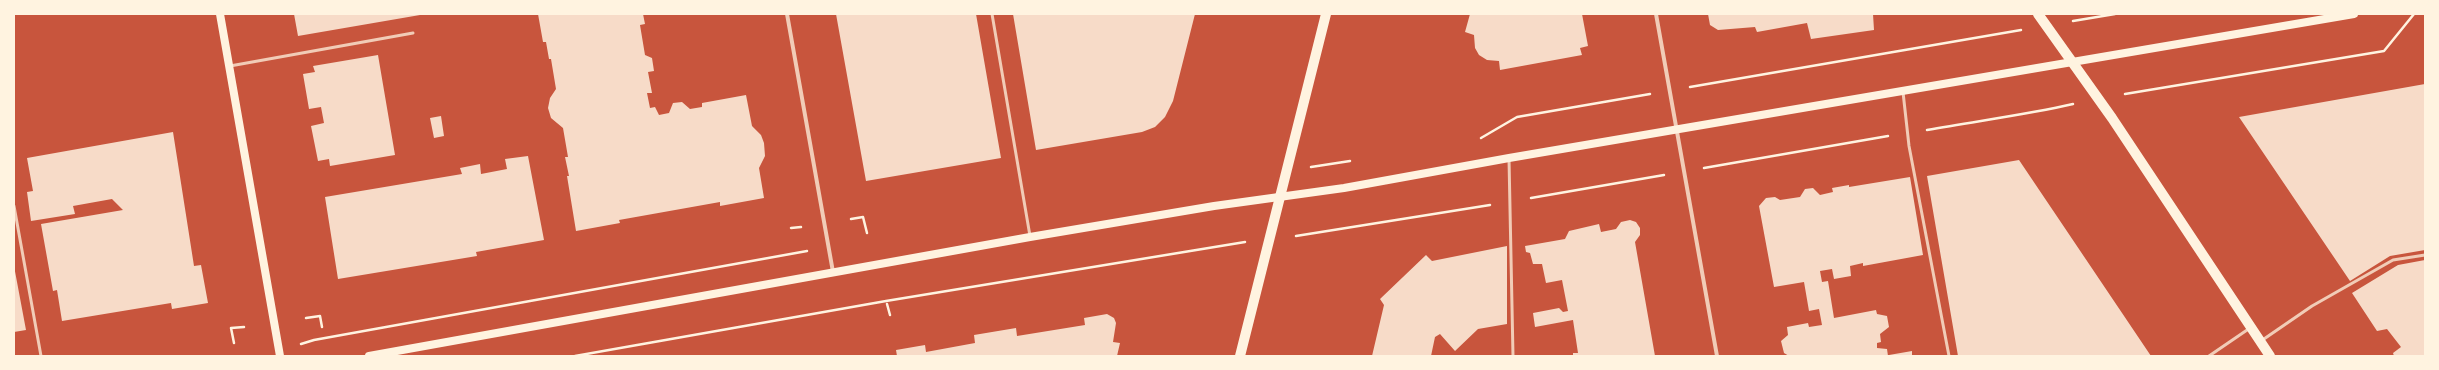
<!DOCTYPE html>
<style>
body{margin:0}
#map{position:relative;width:2439px;height:370px;overflow:hidden;background:#c8553d;font-family:Arial,sans-serif}
canvas{display:block}
.frame{position:absolute;inset:0;border:15px solid #fff3e0;pointer-events:none}
</style>
<div id="map">
<canvas width="2439" height="370"></canvas>
<div class="frame"></div>
</div>
<script>
const context = document.querySelector('canvas').getContext('2d');
context.lineJoin = 'round';
function paint(path, color) { context.fillStyle = color; context.fill(path, 'evenodd'); }
function trace(path, color, width, dash) { context.strokeStyle = color; context.lineWidth = width; context.lineCap = dash ? 'butt' : 'round'; context.setLineDash(dash || []); context.stroke(path); }
paint(new Path2D(`
 M294,14H420V15L298,36Z
 M538,14H643L645,24L640,25L645,55L652,58L654,71L648,72L652,93H647L650,108L655,107L659,115L669,113L673,103L682,102L690,109L702,107V103L746,95L752,126L761,135L764,143L765,156L759,168L764,198L720,206V202L619,220L620,223L576,231L567,176H569L565,157H568L563,128L551,118L548,108L550,98L556,89L551,59H549L546,42H543Z
 M836,14H976L1001,158L866,181Z
 M1013,14H1195L1173,101L1165,117L1155,127L1142,132L1036,150Z
 M1470,14H1582L1588,46L1580,48L1582,55L1500,70L1499,61L1487,60L1479,55L1475,48L1474,35L1465,32Z
 M1708,14H1873L1874,30L1811,39L1807,23L1757,32L1755,27L1718,30L1710,25Z
 M378,55L395,155L330,166L329,159L318,161L311,126L324,123L321,107L309,109L303,74L315,72L313,66Z
 M2425,84V250L2390,256L2350,281L2239,117Z
 M441,116L444,136L434,138L430,118Z
 M173,132L194,266L201,265L208,303L172,309L171,303L62,321L57,290L53,291L41,224L123,210L112,199L73,206L75,214L31,221L27,192L33,191L27,158Z
 M528,156L544,240L476,252L477,256L338,279L325,197L462,174L460,168L480,164L481,174L507,169L505,159Z
 M2019,160L2151,356H1958L1927,176Z
 M1910,177L1923,255L1863,266V263L1850,266L1851,276L1834,279L1832,269L1820,271L1822,282L1828,281L1834,318L1876,310L1877,314L1887,316L1889,327L1880,334L1881,342L1877,343V348L1887,349L1888,356H1789L1784,353L1781,341L1788,335L1787,327L1808,323L1809,327L1822,325L1819,309L1809,311L1804,282L1774,287L1759,206L1766,198L1775,197L1780,200L1800,197L1805,189L1813,188L1820,195L1833,192L1832,188L1849,185V187Z
 M1630,220L1636,222L1640,228V235L1635,242L1655,356H1573V353H1578L1573,320L1535,327L1533,313L1559,308L1563,312L1568,311L1562,280L1546,283L1542,264H1533L1530,253L1526,252L1525,246L1565,239L1569,231L1599,224L1601,232L1616,229L1621,222Z
 M1507,246V324L1478,329L1455,351L1440,334L1435,337L1431,356H1372L1384,305L1380,299L1426,255L1432,261Z
 M2425,260V356H2394L2393,353L2401,347L2387,329L2377,331L2352,293L2398,265Z
 M14,266L26,330L14,332Z
 M1107,314L1114,318L1116,323L1113,342L1120,343L1117,356H897L896,350L925,345L926,352L975,343L974,335L1016,328L1017,336L1085,325L1084,318Z
 M1912,351V356H1889V355Z`), '#f7dbc8');
trace(new Path2D(`
 M2073,21L2115,14
 M1690,87L2021,30
 M2125,94L2384,51L2414,14
 M1927,130C1976,121 2025,115 2073,104
 M1481,138L1517,117L1650,94
 M1311,167L1350,161
 M1704,168L1888,136
 M1531,198L1664,175
 M851,219L863,217L867,233
 M791,228L801,227
 M1296,236L1490,205
 M887,304L890,315
 M306,318L320,316L322,327
 M234,343L231,328L244,327
 M301,344L314,340L807,251
 M575,356L886,301L1245,242`), '#fff3e0', 2.5);
trace(new Path2D(`
 M992,14L1030,236
 M230,66L413,33
 M1903,92L1909,146L1949,356
 M1509,159L1513,356
 M14,206L41,356
 M2261,341L2312,306L2393,260L2425,255
 M2209,356L2250,328`), '#f1ccb7', 3);
trace(new Path2D(`
 M787,14L833,272
 M1656,14L1717,356`), '#f1ccb7', 4);
trace(new Path2D(`
 M220,14L280,356
 M369,356L1030,237L1214,206L1344,188L1509,158L2354,14`), '#fff3e0', 8);
trace(new Path2D(`
 M2038,14L2112,118L2270,356
 M1240,356L1326,14`), '#fff3e0', 10);
</script>
